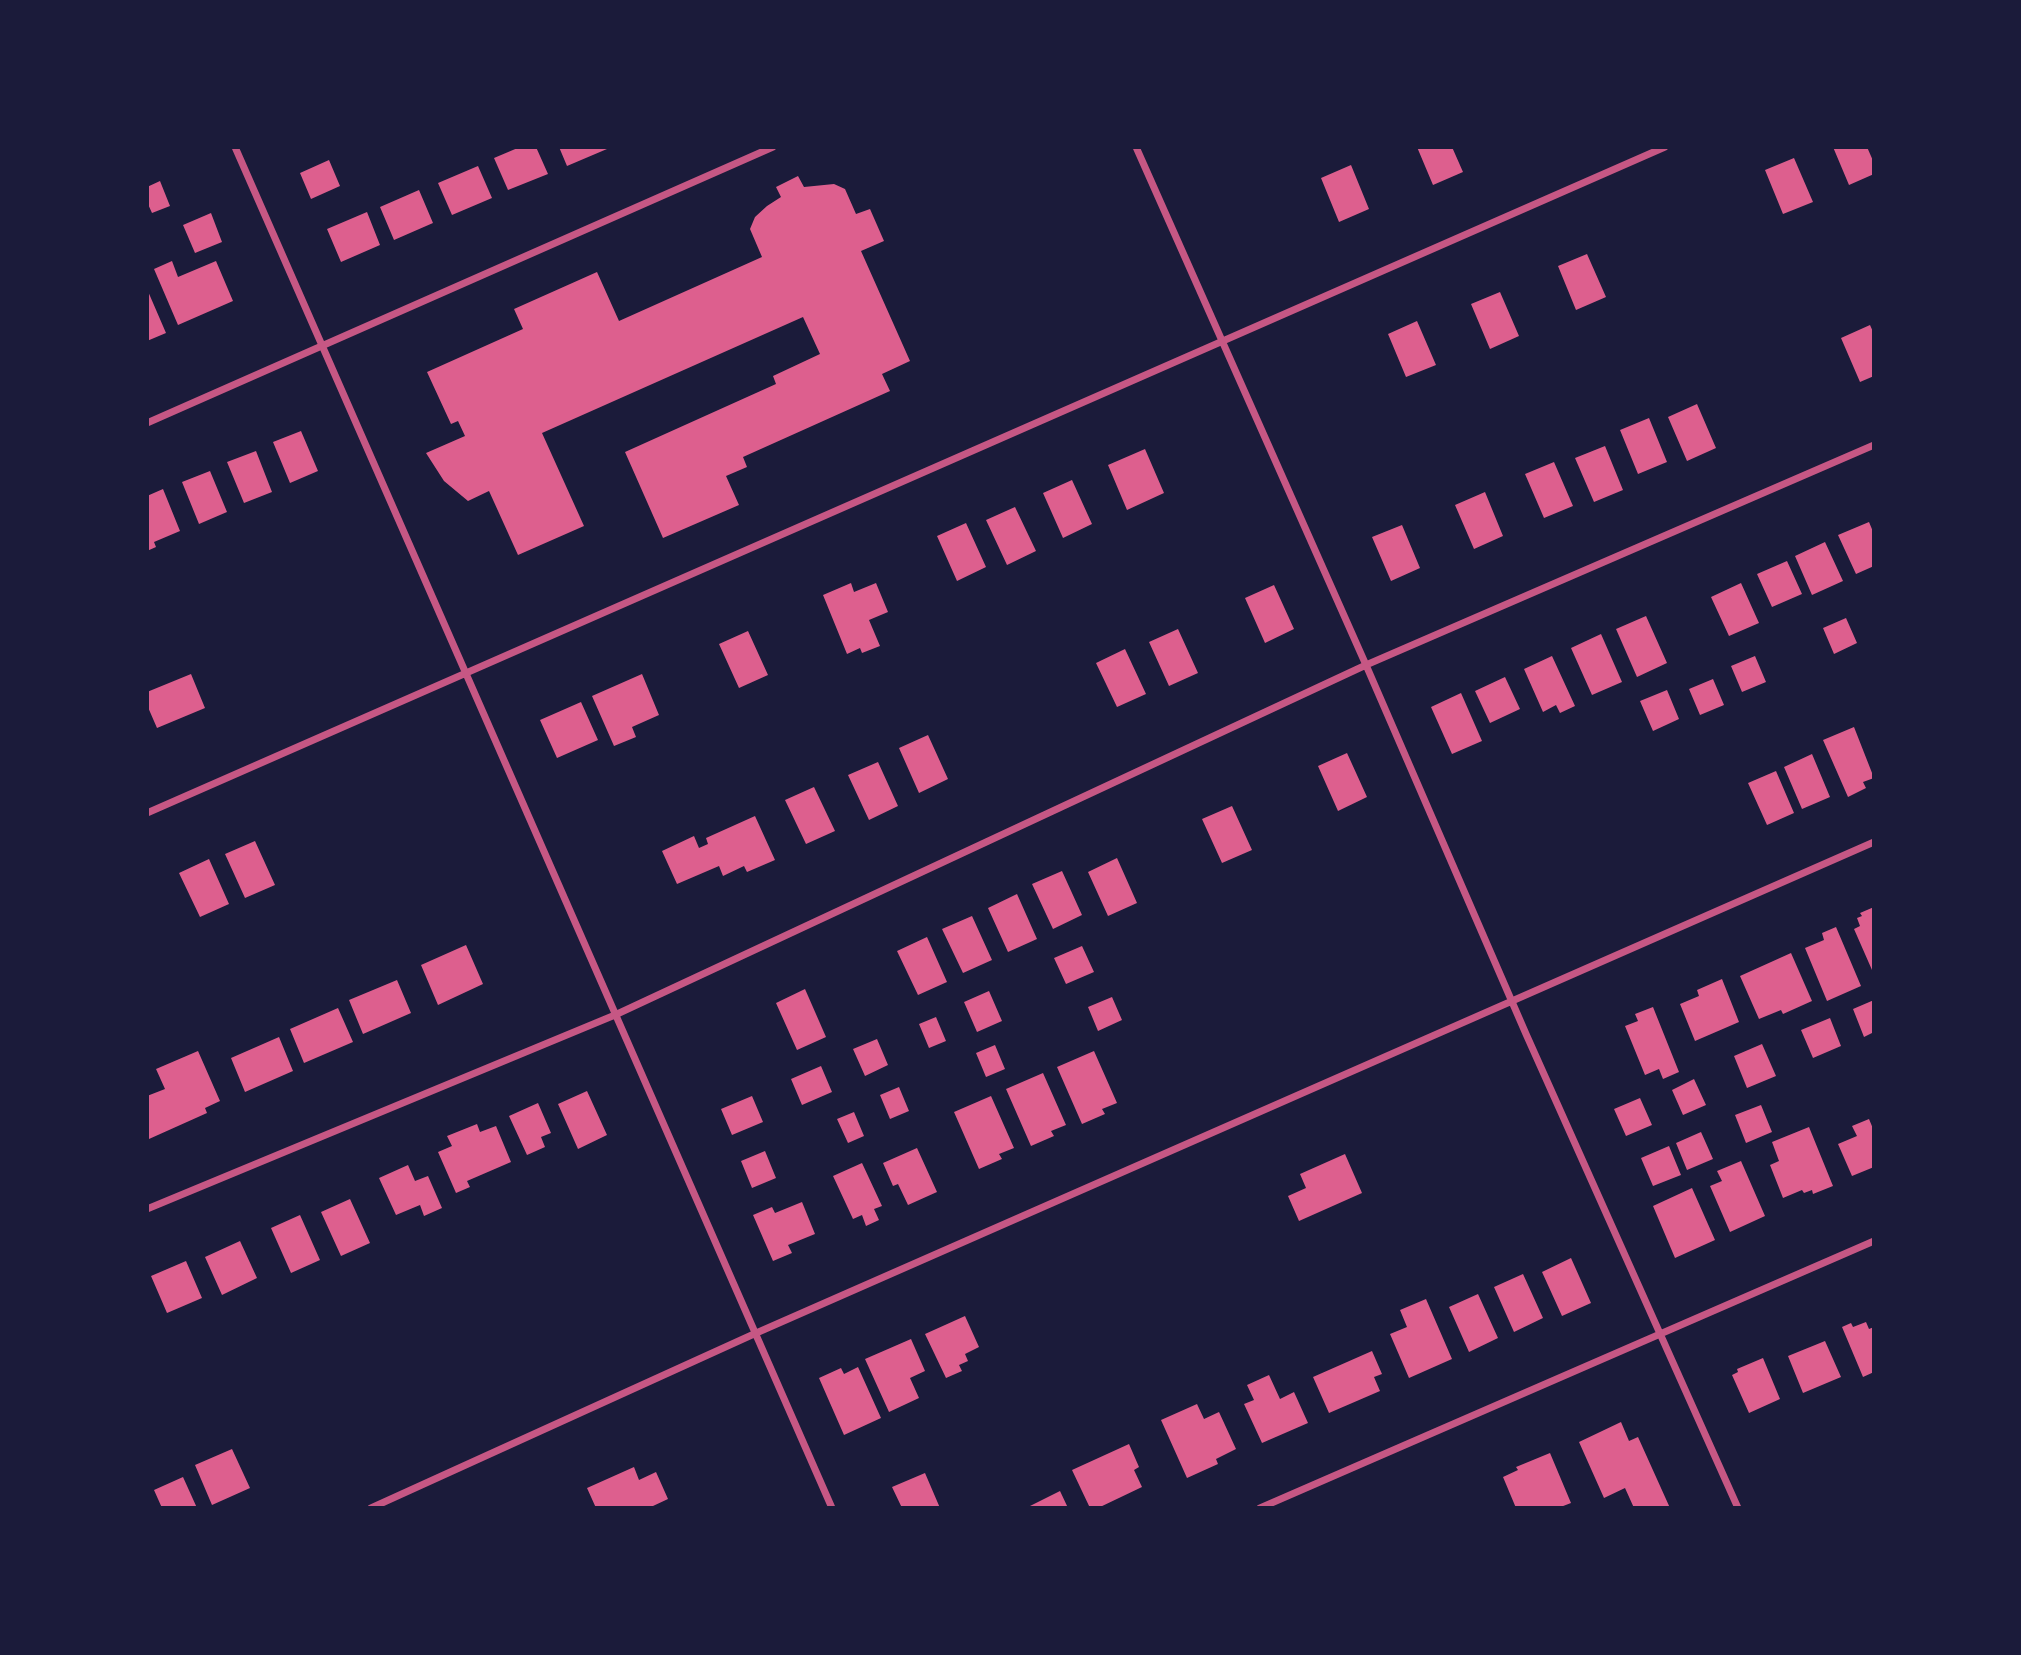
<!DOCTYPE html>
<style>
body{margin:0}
#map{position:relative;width:2021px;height:1655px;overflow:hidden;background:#1b1b3a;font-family:Poppins,sans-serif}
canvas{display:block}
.frame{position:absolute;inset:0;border:149px solid #1b1b3a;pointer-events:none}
</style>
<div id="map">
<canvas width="2021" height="1655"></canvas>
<div class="frame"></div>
</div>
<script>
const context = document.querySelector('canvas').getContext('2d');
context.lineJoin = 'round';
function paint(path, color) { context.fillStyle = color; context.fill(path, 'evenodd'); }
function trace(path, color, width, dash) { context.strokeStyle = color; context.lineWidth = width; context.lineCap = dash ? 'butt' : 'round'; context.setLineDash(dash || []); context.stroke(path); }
paint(new Path2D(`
 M520,147H536L548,174L508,190L494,158Z
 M559,147H606L607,149L567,166Z
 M1417,147H1452L1463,172L1433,185Z
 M1833,147H1867L1874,163V174L1849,185Z
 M1794,158L1813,202L1783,214L1765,170Z
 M329,160L340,186L311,199L300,173Z
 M1351,165L1369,209L1339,222L1321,178Z
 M478,166L492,198L452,215L438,183Z
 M798,176L804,187L834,184L845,189L856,214L870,209L884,241L861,251L910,361L882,374L890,391L743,457L747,467L726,476L739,505L663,538L625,452L776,384L773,376L820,354L803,317L542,433L584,526L518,555L489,491L468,501L444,481L426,453L465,436L458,421L451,424L427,372L523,329L514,309L597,272L619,321L762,257L750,229L755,217L767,206L781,197L776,187Z
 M160,181L170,206L152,213L147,202V187Z
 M419,190L433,223L394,240L380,207Z
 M367,212L380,245L341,262L327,229Z
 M211,213L222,242L195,253L183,225Z
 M1587,254L1606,297L1576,310L1558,266Z
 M172,261L178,277L216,261L233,301L178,325L154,269Z
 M147,289L166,333L147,341Z
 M1500,292L1519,336L1490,349L1471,304Z
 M1417,321L1436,365L1406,377L1388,334Z
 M1870,325L1874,334V376L1860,382L1841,338Z
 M1697,404L1716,448L1687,461L1668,417Z
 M1649,418L1667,462L1638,474L1620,430Z
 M301,431L318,471L290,483L273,442Z
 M1605,446L1623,490L1594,502L1575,458Z
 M1145,449L1164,493L1127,510L1108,465Z
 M256,451L272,492L244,503L227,462Z
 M1554,462L1573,506L1544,518L1525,474Z
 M210,471L227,512L199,524L182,482Z
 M1072,480L1092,524L1063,538L1043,493Z
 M163,489L180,531L154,542L156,547L147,551V496Z
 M1485,492L1503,536L1474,549L1455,505Z
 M1015,507L1036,551L1007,565L986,520Z
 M1869,522L1874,534V566L1856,574L1838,535Z
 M966,523L986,567L957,581L937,536Z
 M1402,525L1420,568L1391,581L1372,537Z
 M1825,542L1843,581L1812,595L1795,556Z
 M1787,561L1802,594L1772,607L1757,574Z
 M851,583L854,592L876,583L888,612L869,620L880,646L862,653L860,648L847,654L823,595Z
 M1741,583L1759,623L1729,636L1711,597Z
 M1274,585L1294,629L1265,643L1245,598Z
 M1646,616L1667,663L1637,677L1616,629Z
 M1846,618L1857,643L1834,654L1823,628Z
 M1178,629L1198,673L1169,686L1149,642Z
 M748,631L768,675L739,688L719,644Z
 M1601,634L1622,682L1592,695L1571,648Z
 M1125,649L1146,694L1117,707L1096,663Z
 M1552,656L1575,706L1560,713L1556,705L1543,712L1524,669Z
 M1755,656L1766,682L1742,692L1731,666Z
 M191,674L205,708L157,728L147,705V692Z
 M642,674L659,715L632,727L636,737L614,746L592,696Z
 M1505,677L1520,709L1490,723L1475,691Z
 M1713,679L1724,705L1700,715L1689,689Z
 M1667,690L1679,719L1653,731L1640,701Z
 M1461,693L1482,741L1452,754L1431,707Z
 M581,702L598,740L557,758L540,720Z
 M1854,727L1874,778L1863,782L1866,788L1848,797L1823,740Z
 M928,735L948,779L919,793L899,748Z
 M1347,753L1367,797L1338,811L1318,766Z
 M1812,754L1830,797L1802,809L1784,767Z
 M878,762L898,806L869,820L848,775Z
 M1776,771L1794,813L1767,825L1748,783Z
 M814,787L835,831L806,844L785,800Z
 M1232,806L1252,850L1222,863L1202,819Z
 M755,816L775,860L747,872L744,866L723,876L719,866L677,884L662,851L694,836L699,848L708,844L706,838Z
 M255,841L275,885L245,898L225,854Z
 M1117,858L1137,903L1108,916L1088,872Z
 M209,859L229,904L200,917L179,873Z
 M1062,871L1082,915L1053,929L1032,884Z
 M1017,894L1037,939L1008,952L988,908Z
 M1874,907V970H1872L1854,929L1860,926L1857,918L1862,916L1860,913Z
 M972,916L992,960L963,973L942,929Z
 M1836,927L1861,986L1827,1001L1805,948L1824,940L1822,933Z
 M927,937L947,982L918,995L897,951Z
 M466,945L483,984L438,1005L421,965Z
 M1082,946L1094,972L1066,984L1054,958Z
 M1791,953L1812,1001L1783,1014L1781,1010L1759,1019L1740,976Z
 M1722,979L1739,1022L1695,1041L1680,1004L1699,996L1697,990Z
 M397,980L411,1013L363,1034L349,1000Z
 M805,989L826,1037L797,1050L776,1003Z
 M989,991L1002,1021L977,1032L964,1002Z
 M1112,997L1122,1020L1098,1031L1088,1007Z
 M1874,1000V1032L1864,1037L1853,1009Z
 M1653,1007L1679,1072L1663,1079L1659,1069L1645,1075L1625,1026L1638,1021L1635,1014Z
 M338,1008L353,1042L304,1063L290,1029Z
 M936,1017L946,1041L929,1048L919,1024Z
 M1830,1018L1841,1046L1813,1058L1801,1030Z
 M279,1037L293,1071L245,1092L231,1058Z
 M877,1039L888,1065L865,1076L853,1049Z
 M1762,1044L1776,1076L1747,1088L1734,1056Z
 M995,1045L1005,1069L986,1077L976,1053Z
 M198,1051L220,1101L205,1108L207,1113L149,1139L147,1133V1096L165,1089L156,1069Z
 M1094,1051L1117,1103L1102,1109L1105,1114L1082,1124L1057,1067Z
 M821,1066L832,1092L802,1105L791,1079Z
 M1043,1073L1066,1125L1051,1131L1054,1136L1031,1146L1006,1089Z
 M1694,1079L1706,1105L1683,1115L1672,1090Z
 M899,1087L909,1111L890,1119L880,1095Z
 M587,1091L607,1135L578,1149L558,1104Z
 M752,1096L763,1122L732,1135L721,1109Z
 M991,1096L1014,1148L999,1154L1002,1159L979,1169L954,1112Z
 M1640,1098L1652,1125L1626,1136L1614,1109Z
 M538,1103L551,1133L541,1137L545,1147L527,1155L509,1116Z
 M1761,1105L1772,1132L1746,1143L1735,1115Z
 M854,1112L864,1136L848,1143L837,1119Z
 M1869,1119L1874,1131V1167L1852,1176L1838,1144L1857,1136L1852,1126Z
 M477,1124L480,1132L496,1126L511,1162L467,1181L470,1187L456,1193L438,1152L452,1146L447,1136Z
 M1809,1127L1833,1186L1813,1194L1812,1190L1804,1193L1802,1190L1783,1198L1770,1165L1779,1161L1772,1142Z
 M1701,1132L1713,1159L1687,1170L1676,1143Z
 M1669,1146L1681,1175L1653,1186L1641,1158Z
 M917,1148L937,1192L908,1205L898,1184L893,1186L883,1163Z
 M765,1151L776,1178L752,1188L741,1161Z
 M1345,1154L1362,1193L1299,1221L1288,1196L1306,1188L1300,1174Z
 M1741,1161L1765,1216L1730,1232L1710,1186L1722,1181L1717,1171Z
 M862,1163L882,1206L874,1209L879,1220L866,1226L862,1215L853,1219L833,1176Z
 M408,1165L415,1181L428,1176L442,1208L424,1216L420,1205L396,1215L379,1178Z
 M1692,1188L1715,1240L1675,1258L1653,1206Z
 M350,1199L370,1243L341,1256L321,1212Z
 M802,1202L815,1234L788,1245L792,1253L773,1261L753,1215L772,1207L775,1213Z
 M300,1215L320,1260L291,1273L271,1228Z
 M240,1241L257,1278L222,1295L205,1257Z
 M1571,1258L1591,1303L1562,1316L1542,1272Z
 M186,1261L202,1298L167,1313L151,1276Z
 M1523,1274L1543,1318L1514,1332L1494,1287Z
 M1478,1294L1498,1338L1469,1352L1449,1307Z
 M1426,1299L1452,1359L1409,1378L1390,1334L1407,1327L1400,1310Z
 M965,1316L979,1347L965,1354L968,1361L959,1365L962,1371L946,1378L925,1334Z
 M1866,1322L1869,1329L1874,1327V1372L1863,1377L1842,1327L1851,1323L1853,1327Z
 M911,1339L925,1371L910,1378L919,1398L889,1412L865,1359Z
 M1825,1341L1841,1377L1803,1393L1788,1356Z
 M1372,1351L1382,1374L1374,1377L1380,1391L1329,1413L1313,1377Z
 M1763,1358L1780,1399L1749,1413L1732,1375L1738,1372L1737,1369Z
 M858,1367L881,1418L844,1435L819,1378L841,1368L844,1374Z
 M1269,1375L1280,1399L1294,1392L1308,1423L1262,1443L1244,1404L1254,1400L1247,1385Z
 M1197,1404L1204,1419L1219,1412L1236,1449L1216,1459L1218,1464L1187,1478L1161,1420Z
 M1621,1422L1629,1441L1638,1437L1670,1508H1634L1625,1488L1604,1498L1579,1442Z
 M1129,1444L1139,1467L1134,1470L1142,1487L1098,1508H1090L1072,1470Z
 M232,1449L250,1488L212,1505L195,1465Z
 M1550,1453L1571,1503L1558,1508H1516L1503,1477L1518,1470L1516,1467Z
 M634,1467L639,1480L656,1472L668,1499L653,1506L654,1508H596L587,1488Z
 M925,1473L940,1508H902L892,1487Z
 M183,1477L197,1508H162L154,1490Z
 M1060,1491L1068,1508H1026Z`), '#dd5f8e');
trace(new Path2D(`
 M235,147L832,1508
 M1136,147L1366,665L1526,1034L1738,1508
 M147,423L773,147
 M147,813L1665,147
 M147,1209L615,1015L1366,665L1874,445
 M371,1508L754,1334L1874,842
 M1260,1508L1874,1241`), '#c65784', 7);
</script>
